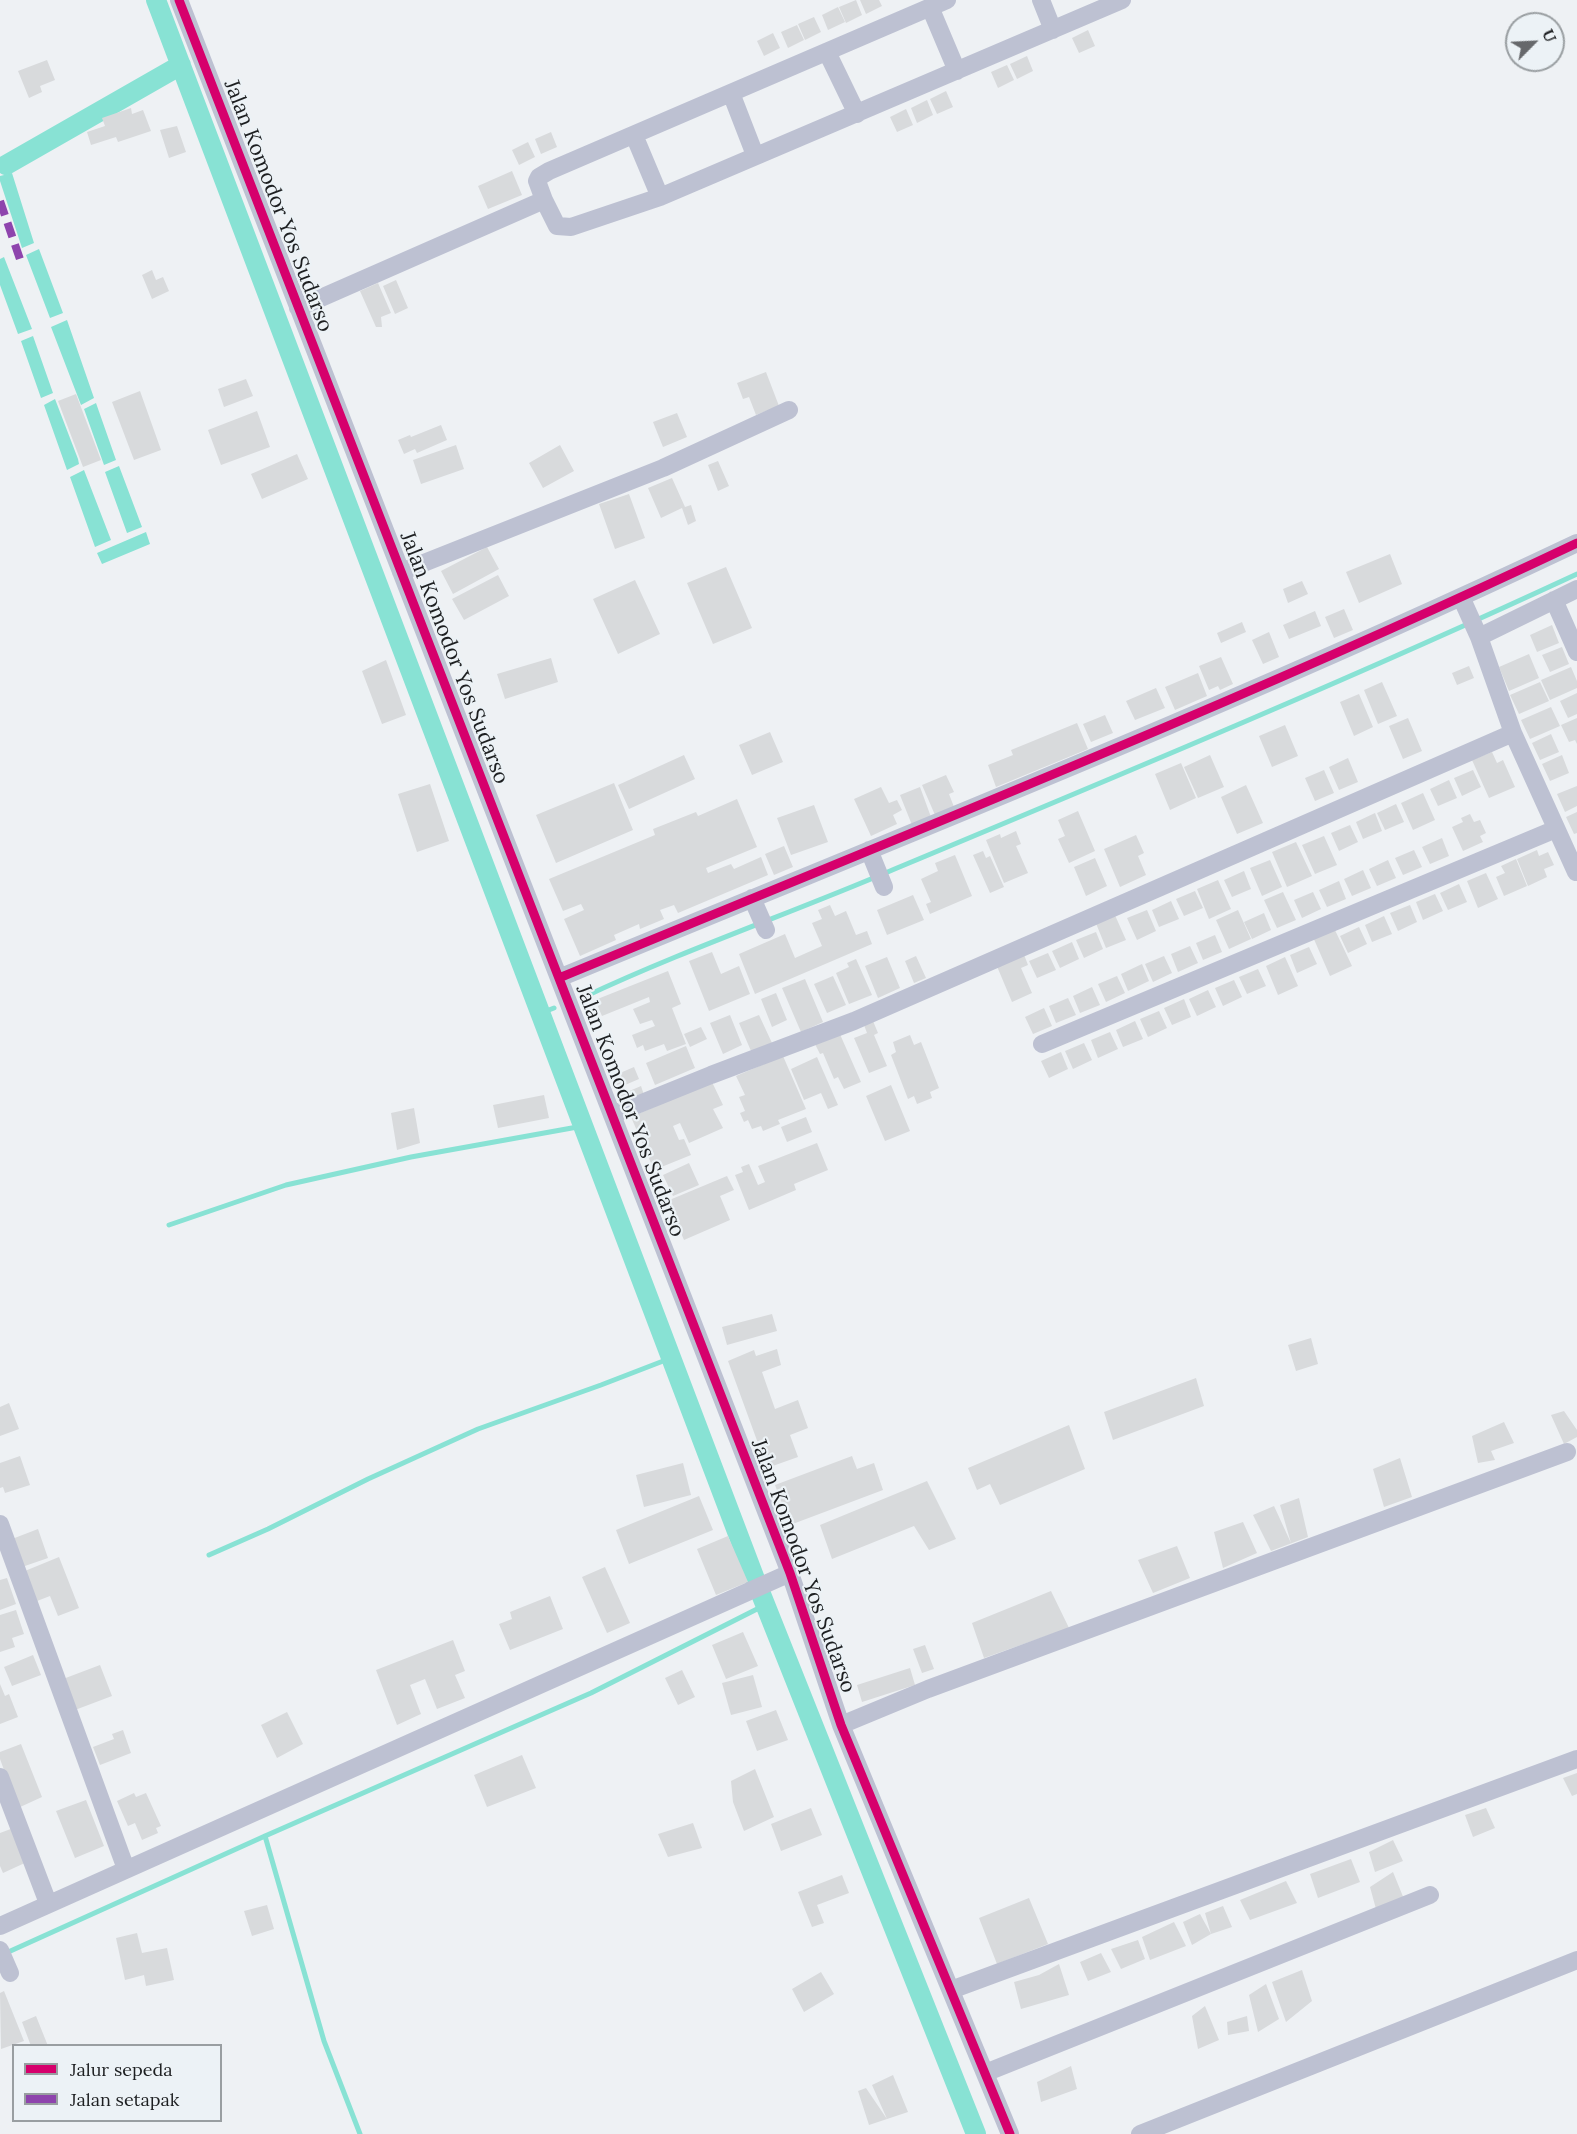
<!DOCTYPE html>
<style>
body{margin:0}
#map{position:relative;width:1577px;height:2134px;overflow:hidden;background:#eef1f4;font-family:Lora,serif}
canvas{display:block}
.legend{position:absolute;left:12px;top:2044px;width:210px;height:78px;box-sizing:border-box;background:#ecf2f6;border:2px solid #999ea1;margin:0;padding:8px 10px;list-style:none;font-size:18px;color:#1d1f21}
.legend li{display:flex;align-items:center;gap:12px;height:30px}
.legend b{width:30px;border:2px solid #999ea1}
.north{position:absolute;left:1505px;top:12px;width:60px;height:60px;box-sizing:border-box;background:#ecf2f6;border:2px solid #999ea1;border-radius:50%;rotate:66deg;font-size:16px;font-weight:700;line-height:24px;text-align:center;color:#1d1f21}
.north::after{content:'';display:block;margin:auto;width:21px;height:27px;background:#66686b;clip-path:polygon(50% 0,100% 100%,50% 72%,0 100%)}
</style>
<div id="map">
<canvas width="1577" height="2134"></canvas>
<ul class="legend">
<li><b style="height:8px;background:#d6006c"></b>Jalur sepeda</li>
<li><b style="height:8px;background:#8e44ad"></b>Jalan setapak</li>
</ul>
<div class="north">U</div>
</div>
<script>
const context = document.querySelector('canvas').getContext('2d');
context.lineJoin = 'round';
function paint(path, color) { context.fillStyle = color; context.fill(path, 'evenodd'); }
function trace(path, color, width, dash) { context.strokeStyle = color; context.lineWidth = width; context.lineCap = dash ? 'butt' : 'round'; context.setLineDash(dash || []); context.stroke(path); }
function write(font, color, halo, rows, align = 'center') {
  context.font = font + ' Lora,serif'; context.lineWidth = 4.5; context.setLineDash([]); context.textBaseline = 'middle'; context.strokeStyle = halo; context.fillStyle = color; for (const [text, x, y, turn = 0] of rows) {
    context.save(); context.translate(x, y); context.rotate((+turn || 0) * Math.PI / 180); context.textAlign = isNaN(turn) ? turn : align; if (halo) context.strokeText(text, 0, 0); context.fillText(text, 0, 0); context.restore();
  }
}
paint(new Path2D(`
 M12,173L34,243L22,248L0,181V176Z
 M39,249L63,313L50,318L26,255Z
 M4,257L32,329L18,334L0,285V259Z
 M67,320L94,398L81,405L51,327Z
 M33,336L53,393L41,398L21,341Z
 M55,399L78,459L79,464L67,470L44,405Z
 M96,403L116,460L104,465L84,409Z
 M119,466L142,527L127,533L105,472Z
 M84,470L111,540L95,547L70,477Z
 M146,532L150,544L102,564L97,553Z`), '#88e2d4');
trace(new Path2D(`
 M584,997C684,950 789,914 890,871C1120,775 1351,679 1577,574
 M541,1013L554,1008
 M169,1225L286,1185L411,1157L583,1126
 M209,1555L268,1529L368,1479L478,1429L601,1385L671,1358
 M265,1836L324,2041L360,2134
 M6,1953L265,1836L591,1693L765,1605`), '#88e2d4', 5);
trace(new Path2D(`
 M156,0L755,1579L976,2134
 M6,165L181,65`), '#88e2d4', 20);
paint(new Path2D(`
 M856,0L862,15L846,23L839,7Z
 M860,0H879L882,6L866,14Z
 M838,7L845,22L828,30L822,15Z
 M814,17L821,32L805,40L798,24Z
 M797,25L804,40L788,48L781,32Z
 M1088,30L1095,46L1079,53L1072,38Z
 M773,33L780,48L764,56L757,41Z
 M1027,56L1033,71L1017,79L1010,64Z
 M47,60L55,80L40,86L42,92L29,98L18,71Z
 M1007,65L1014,80L998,88L991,72Z
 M946,91L953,107L937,114L930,99Z
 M927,100L933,115L917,123L911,108Z
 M131,108L132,114L143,110L151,131L118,142L116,137L91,145L87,132L105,126L102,118Z
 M906,109L913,125L897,132L890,117Z
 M177,126L186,152L169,158L160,130Z
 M551,132L557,147L541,154L535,139Z
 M528,142L535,157L519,165L512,150Z
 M512,171L522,195L488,209L478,186Z
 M152,270L156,280L163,277L169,291L152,299L142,275Z
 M396,280L408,308L395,314L383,286Z
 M378,283L391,313L381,317L382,327H376L360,291Z
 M766,372L779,406L756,415L749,397L743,399L737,383Z
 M246,379L253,396L224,407L218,389Z
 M140,391L161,450L134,460L112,402Z
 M76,394L101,460L83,467L58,401Z
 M257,411L270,447L221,465L208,430Z
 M677,413L687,437L663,447L653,422Z
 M441,425L447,440L417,453L415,449L404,454L398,440L410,435L411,437Z
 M456,445L464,469L421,484L413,460Z
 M560,445L574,471L543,488L529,463Z
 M297,454L308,479L262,499L251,474Z
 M718,461L729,486L718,491L708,465Z
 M672,478L685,507L691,505L696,521L688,525L682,508L661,518L648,488Z
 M629,494L645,538L615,549L599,504Z
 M487,547L499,569L453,594L441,571Z
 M1390,554L1402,584L1359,603L1346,572Z
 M726,567L752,628L713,644L687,583Z
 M498,575L509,596L464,620L452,599Z
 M635,580L660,634L618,654L593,599Z
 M1302,581L1308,594L1288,603L1283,589Z
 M1344,609L1353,630L1334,638L1325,617Z
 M1315,611L1321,626L1289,639L1283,625Z
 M1242,622L1246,632L1221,643L1217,633Z
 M1552,625L1559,643L1537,652L1530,635Z
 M1269,632L1279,657L1263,664L1252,640Z
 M1562,647L1569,664L1550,672L1542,655Z
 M1529,654L1539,678L1509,691L1499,667Z
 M1221,657L1233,684L1220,690L1218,686L1209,690L1199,666Z
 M551,658L558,682L505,699L497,674Z
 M386,660L406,715L382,724L362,671Z
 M1469,666L1474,678L1457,685L1452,673Z
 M1571,667L1577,681V688L1550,700L1541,680Z
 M1198,673L1207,696L1175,710L1165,687Z
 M1382,682L1397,716L1378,724L1364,690Z
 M1540,682L1549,701L1519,714L1510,695Z
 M1156,688L1165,708L1135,720L1126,701Z
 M1577,693V714L1568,718L1560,701Z
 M1359,694L1373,727L1354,736L1340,702Z
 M1551,707L1560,726L1530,739L1521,720Z
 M1105,715L1113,733L1091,742L1083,724Z
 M1408,718L1422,751L1403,759L1389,726Z
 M1577,718V744L1575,740L1569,742L1561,725Z
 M1077,723L1088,749L996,787L988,765L1013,755L1011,750Z
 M1285,725L1298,756L1272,767L1259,736Z
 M770,732L783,762L752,775L739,745Z
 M1551,734L1559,752L1540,760L1532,743Z
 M1492,752L1497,763L1503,760L1515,787L1489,798L1472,760Z
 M684,755L695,779L629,809L618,785Z
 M1210,755L1224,787L1198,798L1184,767Z
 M1562,755L1569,773L1550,781L1542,764Z
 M1348,758L1358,782L1339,790L1329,767Z
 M1181,763L1196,798L1170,810L1155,774Z
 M1324,770L1334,793L1315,801L1305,778Z
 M1473,770L1481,787L1462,796L1454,778Z
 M946,775L954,792L949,794L954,807L935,815L922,785Z
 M1449,780L1457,798L1438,806L1430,789Z
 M614,783L633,830L556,863L536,815Z
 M430,784L449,841L417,852L398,794Z
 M1246,785L1263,823L1237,834L1221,797Z
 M1577,786V806L1565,812L1557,794Z
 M881,787L889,803L897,800L902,810L893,815L897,824L871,836L854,799Z
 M920,787L931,817L912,825L900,795Z
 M1423,793L1435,820L1413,830L1401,803Z
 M737,799L757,847L706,868L708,873L731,864L734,869L761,857L768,875L678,913L674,905L660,910L664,919L640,929L639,924L614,935L616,940L580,956L564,919L584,910L581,904L563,911L549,879L655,835L653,829L696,812L698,816Z
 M1396,804L1404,822L1385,830L1377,813Z
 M814,805L828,842L791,855L777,818Z
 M1078,811L1095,851L1069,863L1058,839L1065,836L1058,820Z
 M1577,812V833L1574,834L1566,817Z
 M1375,813L1382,831L1363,839L1356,822Z
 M1470,814L1474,822L1480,820L1486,833L1480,836L1483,842L1463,851L1452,827L1463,822L1461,818Z
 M1350,825L1358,842L1339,851L1331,833Z
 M1016,831L1021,844L1016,846L1028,873L1004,883L986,840L1000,834L1001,838Z
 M1136,835L1144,853L1138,856L1146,875L1120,887L1104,849Z
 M1324,836L1337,865L1315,874L1302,845Z
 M1442,838L1449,856L1430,864L1422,847Z
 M1296,842L1312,876L1287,887L1272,852Z
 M784,846L793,867L774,875L765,854Z
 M1414,850L1422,867L1403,875L1395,858Z
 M1537,850L1539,856L1548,852L1554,865L1544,869L1547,877L1528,886L1517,859Z
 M983,851L986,858L990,856L1004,887L990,893L973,855Z
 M955,855L972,896L930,914L926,904L931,902L921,879L938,871L935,863Z
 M1095,858L1107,886L1086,896L1074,867Z
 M1516,859L1527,886L1504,896L1496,877L1505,873L1501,866Z
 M1270,860L1282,887L1262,896L1250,868Z
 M1388,860L1396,878L1377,886L1369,869Z
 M1363,870L1371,888L1352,896L1344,879Z
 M1244,871L1251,889L1232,897L1224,880Z
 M1486,873L1498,899L1478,908L1467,881Z
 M1218,880L1231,909L1209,919L1197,889Z
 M1339,881L1346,899L1327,907L1319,890Z
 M1459,884L1467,902L1448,910L1440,893Z
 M1195,891L1203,908L1184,916L1176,899Z
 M1283,892L1296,920L1277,928L1264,900Z
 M1313,892L1321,909L1302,918L1294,900Z
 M1435,894L1443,911L1423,920L1416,902Z
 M913,895L924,920L887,935L877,910Z
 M1171,901L1179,919L1159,927L1152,910Z
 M830,905L835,916L846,911L856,935L867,931L872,944L755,994L739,954L785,934L795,958L822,946L812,923L822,919L818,910Z
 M1410,905L1417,922L1398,931L1390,913Z
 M1147,910L1156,931L1137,940L1127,918Z
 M1238,910L1251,939L1229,949L1216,920Z
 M1114,913L1126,940L1106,948L1095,921Z
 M1264,913L1271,930L1252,939L1244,922Z
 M1384,916L1392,934L1372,942L1365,925Z
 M1359,927L1367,944L1348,953L1340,936Z
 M1334,928L1352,966L1330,976L1313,937Z
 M1096,932L1103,949L1084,958L1076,940Z
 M1215,935L1222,952L1203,960L1196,943Z
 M1072,942L1079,959L1060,968L1052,951Z
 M1190,946L1198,963L1178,972L1171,954Z
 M1309,947L1317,964L1297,973L1290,955Z
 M712,952L721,974L739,966L750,994L709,1011L689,961Z
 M1023,952L1028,965L1021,968L1032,993L1012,1002L996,964Z
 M1048,953L1056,970L1037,978L1029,961Z
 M916,956L926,978L914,983L905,961Z
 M1164,956L1172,973L1153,982L1145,964Z
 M887,957L900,988L878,998L865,966Z
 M1285,957L1298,986L1278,995L1266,966Z
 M856,959L872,995L849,1004L836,973L849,967L847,963Z
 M1142,964L1149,981L1128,991L1121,974Z
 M1258,969L1266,986L1247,994L1239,977Z
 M668,971L681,1004L672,1008L686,1044L667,1051L664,1044L645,1051L643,1045L637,1048L632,1035L655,1026L652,1020L640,1024L633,1009L650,1002L649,997L602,1016L595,1000Z
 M833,976L846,1005L827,1013L814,984Z
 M1117,976L1125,993L1106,1002L1098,984Z
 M805,979L823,1022L801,1032L782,988Z
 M1234,980L1242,997L1223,1006L1215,988Z
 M1092,987L1100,1005L1080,1013L1073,996Z
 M1208,990L1216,1007L1197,1016L1189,999Z
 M776,993L787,1020L772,1027L761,999Z
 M1068,998L1076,1015L1056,1023L1049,1006Z
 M1184,999L1191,1017L1172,1025L1164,1008Z
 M1044,1008L1052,1026L1033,1034L1025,1017Z
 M1159,1011L1167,1028L1148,1037L1140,1019Z
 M730,1015L742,1045L723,1054L710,1023Z
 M759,1015L772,1043L751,1051L739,1023Z
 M873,1021L878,1033L874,1035L887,1066L869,1073L854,1038L867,1033L864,1025Z
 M1135,1021L1143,1039L1123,1047L1116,1030Z
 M701,1027L707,1039L690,1047L684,1034Z
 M839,1032L861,1082L844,1089L838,1077L834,1079L823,1053L820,1054L814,1042Z
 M1110,1032L1118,1049L1098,1058L1091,1040Z
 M910,1035L914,1045L921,1042L939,1088L930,1092L932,1098L917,1104L914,1096L908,1099L891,1055L896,1052L893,1042Z
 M1084,1043L1092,1060L1073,1069L1065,1051Z
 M686,1046L695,1068L655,1085L646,1063Z
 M1061,1052L1068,1069L1049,1078L1041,1061Z
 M783,1056L806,1109L778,1120L780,1124L763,1131L761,1126L752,1129L748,1120L744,1122L740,1113L745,1111L739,1097L745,1095L736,1076Z
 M817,1057L838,1105L828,1109L821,1093L804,1100L791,1069Z
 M634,1067L639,1079L618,1088L613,1076Z
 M712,1082L723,1105L713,1109L723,1128L689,1143L680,1123L673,1126L679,1140L684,1139L691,1155L654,1170L631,1117Z
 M891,1085L910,1131L885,1141L866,1096Z
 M641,1086L645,1098L624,1107L620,1095Z
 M544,1095L549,1118L498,1128L493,1105Z
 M414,1108L420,1143L397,1150L391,1113Z
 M806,1117L812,1132L787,1142L781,1127Z
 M817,1143L828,1170L794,1184L796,1190L749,1210L735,1175L743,1172L741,1167L749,1164L758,1185L765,1182L758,1166Z
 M689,1163L699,1185L673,1196L663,1175Z
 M727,1176L734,1190L720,1196L730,1220L684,1240L667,1201Z
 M772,1314L777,1331L727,1345L722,1327Z
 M1311,1338L1318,1364L1296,1371L1288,1345Z
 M777,1349L781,1365L762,1372L775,1409L798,1400L808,1428L790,1435L798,1457L767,1468L728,1361L754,1350L756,1356Z
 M1196,1378L1204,1406L1113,1440L1104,1412Z
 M9,1403L19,1429L0,1436V1407Z
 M1564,1411L1577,1430V1437L1564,1444L1551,1415Z
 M1504,1422L1514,1443L1491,1451L1495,1460L1478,1463L1472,1436Z
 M1069,1425L1085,1469L1000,1505L990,1484L977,1490L968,1468Z
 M20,1456L30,1485L5,1493L3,1487L0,1488V1463Z
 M852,1456L857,1469L874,1463L883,1490L790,1525L775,1485Z
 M1400,1458L1412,1497L1384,1507L1373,1469Z
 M683,1463L691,1495L644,1507L636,1475Z
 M927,1481L956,1539L929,1550L914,1526L832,1559L820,1525Z
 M699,1496L713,1530L629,1564L616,1530Z
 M1299,1498L1308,1537L1271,1551L1253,1515L1274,1506L1291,1543L1280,1505Z
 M1243,1522L1257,1553L1223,1568L1214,1532Z
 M38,1529L48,1558L22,1567L12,1539Z
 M728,1536L748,1582L716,1595L697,1549Z
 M1177,1546L1190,1578L1153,1593L1138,1560Z
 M59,1557L79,1608L58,1616L50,1596L37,1601L20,1573Z
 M605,1567L630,1623L607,1633L582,1577Z
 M7,1578L16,1604L0,1610V1580Z
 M1051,1591L1069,1628L984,1658L972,1623Z
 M550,1596L563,1629L510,1650L499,1624L512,1619L510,1612Z
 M16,1610L24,1634L12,1638L15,1647L0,1652V1615Z
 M743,1632L758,1666L726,1679L712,1645Z
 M453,1640L465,1671L455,1675L465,1698L437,1709L425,1679L410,1685L421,1714L397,1725L376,1670Z
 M925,1645L934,1669L922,1673L913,1649Z
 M33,1655L41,1675L12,1686L4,1667Z
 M100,1665L112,1696L75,1710L63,1679Z
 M910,1668L915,1685L862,1702L857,1685Z
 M682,1670L695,1697L678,1705L665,1678Z
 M753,1675L762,1707L731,1715L722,1683Z
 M0,1684L5,1696L9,1694L18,1717L0,1724Z
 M776,1710L788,1740L757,1751L746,1721Z
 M287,1712L303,1744L277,1758L261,1725Z
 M123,1730L131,1753L100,1765L93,1747L114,1739L112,1734Z
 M21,1744L42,1797L18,1808L0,1759V1752Z
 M522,1755L536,1788L487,1807L474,1775Z
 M755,1769L774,1817L744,1831L733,1802L731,1781Z
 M1577,1773V1794L1572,1796L1563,1778Z
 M134,1793L136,1797L146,1793L161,1826L156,1828L158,1833L142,1840L135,1823L128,1826L117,1801Z
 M86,1800L104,1846L75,1858L56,1811Z
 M811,1808L822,1835L781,1851L771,1824Z
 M1486,1808L1495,1828L1473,1837L1465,1815Z
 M693,1823L702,1848L668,1857L658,1834Z
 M16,1827L27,1862L3,1873L0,1866V1833Z
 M1393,1840L1403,1861L1375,1872L1369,1852Z
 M1351,1859L1360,1882L1318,1898L1310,1874Z
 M1393,1872L1404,1899L1376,1909L1370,1887Z
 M842,1875L849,1893L817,1905L824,1923L812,1927L798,1892Z
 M1286,1881L1297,1903L1250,1920L1240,1900Z
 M1029,1898L1048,1944L997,1964L979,1918Z
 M267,1905L274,1929L252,1936L244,1911Z
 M1223,1906L1232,1927L1211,1934L1192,1945L1183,1922L1200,1914L1211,1934L1205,1913Z
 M1174,1922L1186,1946L1150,1960L1142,1937Z
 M137,1933L142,1953L167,1948L174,1980L146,1986L144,1975L125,1980L116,1938Z
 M1138,1940L1145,1959L1121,1969L1111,1949Z
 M1101,1953L1111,1972L1088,1981L1080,1962Z
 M1059,1964L1069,1995L1021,2009L1014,1982L1039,1975Z
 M1302,1970L1312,2001L1286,2022L1272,1982Z
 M821,1972L834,1994L804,2012L792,1989Z
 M1266,1984L1279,2019L1258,2032L1249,1995Z
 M4,1991L24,2041L1,2049L0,1993Z
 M1205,2006L1219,2040L1198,2049L1192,2016Z
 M36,2016L48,2046H31L22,2022Z
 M1247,2016L1249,2031L1228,2035L1227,2022Z
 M1071,2066L1077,2089L1041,2102L1037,2082Z
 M893,2075L908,2112L869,2125L858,2091L866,2088L887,2119L872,2085Z`), '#d8dadc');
trace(new Path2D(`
 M179,0L790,1573L841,1725L1010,2134
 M1041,0L1053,30
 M930,7L957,71
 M827,52L857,114
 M731,93L755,155
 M634,135L660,197
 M544,200L557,226L571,227L660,197L1122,0
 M298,308L544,200L537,181L539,177L549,171L947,0
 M401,572L663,468L789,410
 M1461,597L1479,637L1513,733L1576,872
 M1554,600L1577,652
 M1479,637L1577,589
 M869,850L884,887
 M752,898L766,930
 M559,978C900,837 1244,701 1577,543
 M1042,1044L1556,829
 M612,1115L711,1075L854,1021L1513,733
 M0,1524L126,1869
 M841,1725L928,1689L1567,1452
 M0,1777L48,1903
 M0,1926L790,1573
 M0,1950L10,1973
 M951,1990L1577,1759
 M985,2073L1430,1895
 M1140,2134L1577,1960`), '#bdc1d2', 18);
trace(new Path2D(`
 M0,201L22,265`), '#8e44ad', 8, [15, 8]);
trace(new Path2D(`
 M179,0L790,1573L841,1725L1010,2134
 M559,978C900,837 1244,701 1577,543`), '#d6006c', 9);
write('21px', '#1d1f21', '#ecf2f6', [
 ["Jalan Komodor Yos Sudarso",278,206,69],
 ["Jalan Komodor Yos Sudarso",454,658,69],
 ["Jalan Komodor Yos Sudarso",630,1111,69],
 ["Jalan Komodor Yos Sudarso",803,1566,70]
]);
</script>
